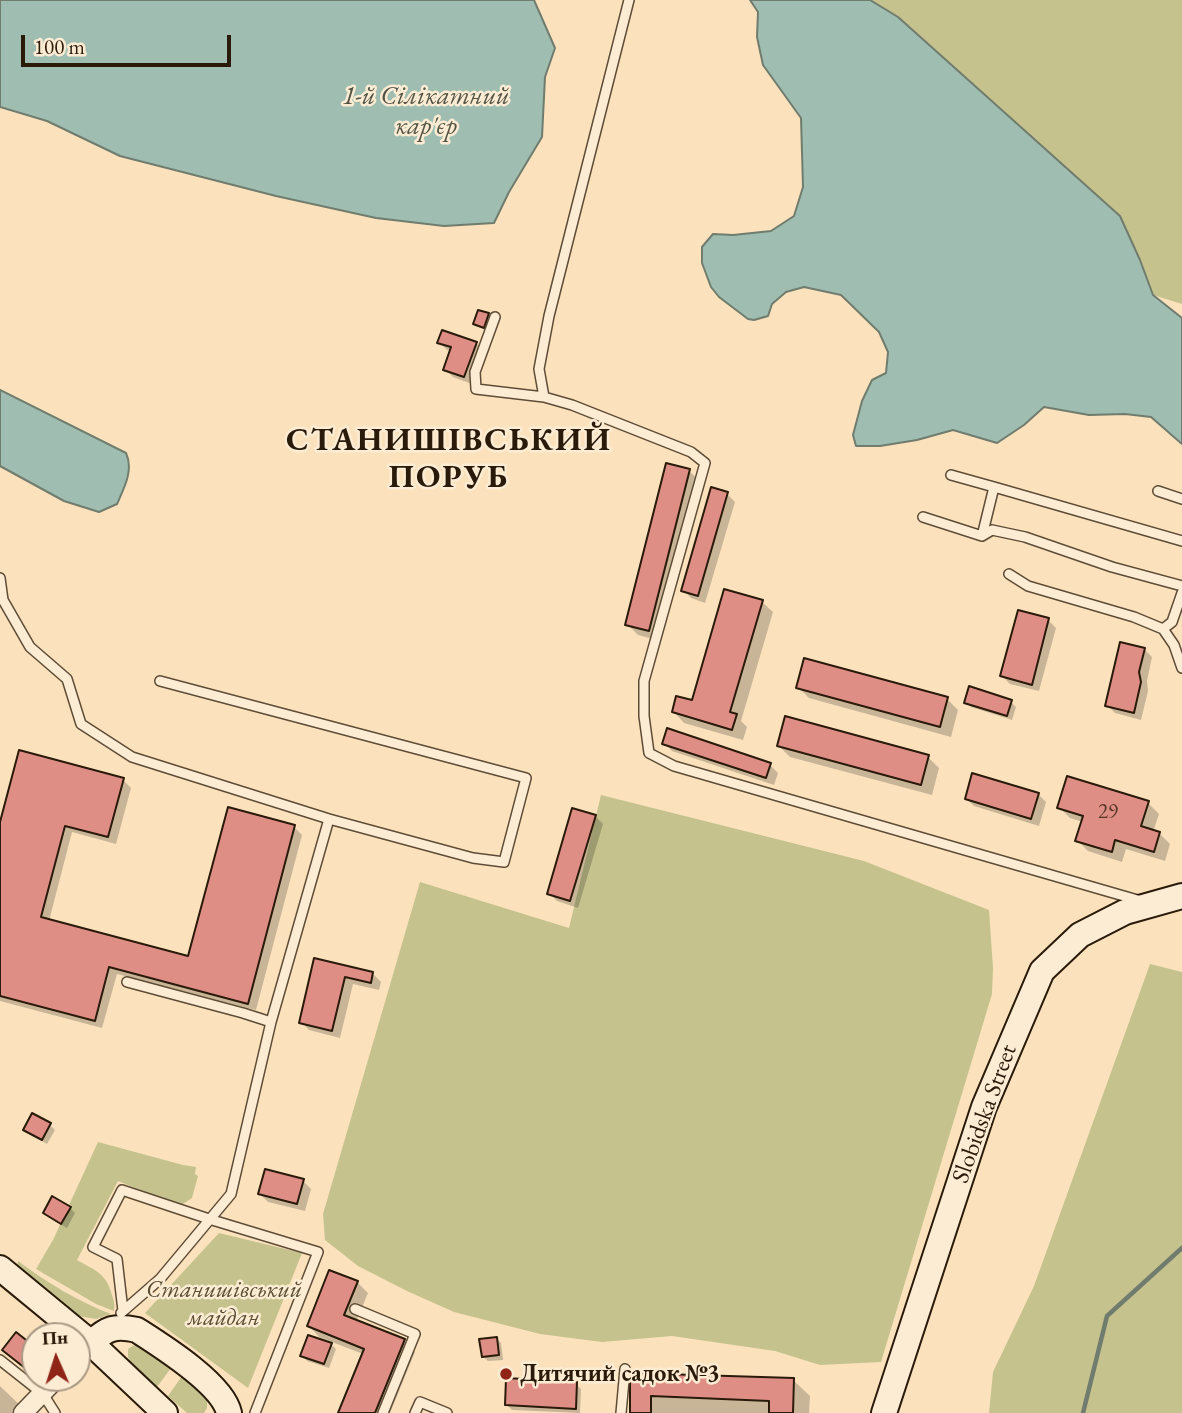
<!DOCTYPE html>
<meta charset="utf-8">
<style>
body{margin:0}
#map{position:relative;width:1182px;height:1413px;overflow:hidden;background:#fbe2bd;font-family:"EB Garamond",serif}
canvas{display:block}
.north{position:absolute;left:21px;top:1322px;width:70px;height:70px;box-sizing:border-box;background:#fcecd4;border:2px solid #a89883;border-radius:50%;rotate:357deg;font-size:19px;font-weight:700;line-height:28px;text-align:center;color:#2a1a09}
.north::after{content:'';display:block;margin:auto;width:24px;height:32px;background:#8f2418;clip-path:polygon(50% 0,100% 100%,50% 72%,0 100%)}
.scale{position:absolute;left:21px;top:35px;width:210px;height:32px;box-sizing:border-box;border:4px solid #2a1a09;border-top:0;padding-left:9px;font-size:21px;line-height:24px;white-space:nowrap;color:#2a1a09;-webkit-text-stroke:5px #fcecd4;paint-order:stroke}
</style>
<div id="map">
<canvas width="1182" height="1413"></canvas>
<div class="north">Пн</div>
<div class="scale">100 m</div>
</div>
<script>
const context = document.querySelector('canvas').getContext('2d');
context.lineJoin = 'round';
function paint(path, color) { context.fillStyle = color; context.fill(path, 'evenodd'); }
function trace(path, color, width, dash) { context.strokeStyle = color; context.lineWidth = width; context.lineCap = dash ? 'butt' : 'round'; context.setLineDash(dash || []); context.stroke(path); }
function write(font, color, halo, rows, align = 'center') {
  context.font = font + ' "EB Garamond",serif'; context.lineWidth = 5; context.setLineDash([]); context.textBaseline = 'middle'; context.strokeStyle = halo; context.fillStyle = color; for (const [text, x, y, turn = 0] of rows) {
    context.save(); context.translate(x, y); context.rotate((+turn || 0) * Math.PI / 180); context.textAlign = isNaN(turn) ? turn : align; if (halo) context.strokeText(text, 0, 0); context.fillText(text, 0, 0); context.restore();
  }
}
paint(new Path2D(`
 M870,0H1182V304L1153,295L1140,260L1120,216L898,17Z
 M601,795L864,861L989,910L993,968L992,994L881,1362L820,1365L775,1351L672,1336L602,1342L540,1334L454,1312L407,1291L358,1266L325,1240L323,1214L420,882L569,928Z
 M1150,964L1182,972V1413H989L993,1372L1034,1286Z
 M98,1142L183,1165L196,1167L195,1174L198,1176L192,1198L180,1206L118,1181L77,1260C96,1271 106,1273 112,1295C114,1301 115,1305 114,1311L96,1304L36,1269L53,1240Z
 M219,1233L302,1253L248,1388L145,1313Z
 M18,1261C46,1282 79,1302 111,1314L96,1319L78,1316L16,1268Z
 M136,1344L145,1347L171,1368L157,1387L130,1361L128,1357V1349Z
 M182,1376L207,1399V1408L204,1413H187L168,1396Z`), '#c5c28d');
const water = new Path2D(`
 M0,0H534L555,48L545,77L542,137L509,192L494,223L444,226L376,218L276,196L120,156L47,121L0,107Z
 M750,0H870L898,17L1120,216L1140,260L1153,295L1182,318V444L1151,417L1125,414L1089,415L1044,407L1024,425L997,443L953,430L917,440L880,446H856L853,435L862,401L872,380L886,373L888,352L879,332L841,295L804,287L786,292L772,304L768,316L754,320L748,319L719,297L711,287L702,263V247L713,234L733,235L771,231L794,216L803,187L801,118L763,65L757,37L758,12Z
 M0,390L126,453C134,470 124,488 117,504L99,512L64,501L0,466Z`);
paint(water, '#9fbeb1');
trace(water, '#707c6e', 2);
paint(new Path2D(`
 M479,312L490,317L486,329L477,325Z
 M439,342L476,343L484,351L472,384L453,377L445,369L451,351L447,350Z
 M689,471L700,481L660,641L638,635L627,624Z
 M727,494L735,502L705,603L691,598L683,590Z
 M762,602L773,612L741,721L747,727L743,740L684,723L674,712L693,703Z
 M1048,620L1056,628L1039,691L1010,684L1002,676Z
 M1144,649L1152,657L1147,681L1148,691L1141,720L1115,713L1107,705Z
 M798,687L947,699L958,710L951,737L809,698Z
 M966,702H1011L1016,707L1012,720L971,707Z
 M664,743L770,765L778,773L774,785L672,751Z
 M779,746L928,757L939,768L932,795L790,757Z
 M123,780L131,788L116,844L72,832L49,921L190,958L294,827L302,835L256,1010L117,974L102,1028L0,1001V828Z
 M1038,794L1046,802L1039,826L974,806L967,799Z
 M1148,803L1159,814L1153,832L1159,833L1170,844L1165,861L1126,849L1122,862L1088,851L1077,840L1083,822L1070,818L1059,807Z
 M595,816L603,824L578,908L557,901L549,893Z
 M316,960L373,974L381,982L379,990L353,984L340,1038L309,1030L301,1022Z
 M33,1115L50,1125L55,1130L47,1144L30,1134L25,1129Z
 M303,1181L311,1189L305,1211L268,1202L260,1194Z
 M70,1208L75,1213L67,1228L50,1218L45,1213Z
 M357,1282L368,1293L356,1322L404,1341L415,1352L390,1413H340L363,1354L319,1337L309,1326Z
 M496,1338L501,1343L503,1360L488,1361L483,1356Z
 M328,1342L336,1349L329,1368L307,1361L303,1356Z
 M35,1349V1377L4,1350Z
 M632,1375L793,1380L810,1396L809,1413H632Z
 M576,1384L581,1389L580,1413L512,1410L507,1405Z
 M0,1386L25,1410L22,1413H0Z`), '#0003');
trace(new Path2D(`
 M1083,1413L1107,1316L1182,1248`), '#707c6e', 4.5);
const building = new Path2D(`
 M478,310L489,313L484,328L473,324Z
 M442,330L477,342L464,377L443,370L451,347L437,343Z
 M666,463L690,469L649,631L625,625Z
 M711,487L728,492L698,596L681,591Z
 M724,589L763,600L730,712L737,714L732,730L672,712L676,696L692,700Z
 M1018,610L1049,618L1032,685L1000,676Z
 M1120,642L1145,648L1139,672L1141,682L1134,713L1105,706Z
 M804,658L948,697L940,727L796,688Z
 M969,686L1012,700L1007,716L964,703Z
 M785,716L929,755L921,785L777,746Z
 M667,728L771,763L766,778L662,744Z
 M19,750L124,778L108,837L65,826L41,917L188,956L228,807L295,825L248,1004L109,967L95,1021L0,996V822Z
 M972,773L1039,793L1031,819L965,799Z
 M1067,776L1149,801L1141,826L1160,832L1154,852L1115,840L1112,852L1075,841L1083,816L1057,808Z
 M572,808L596,815L570,901L547,894Z
 M314,958L373,972L371,983L345,977L332,1031L299,1023Z
 M32,1113L51,1123L42,1140L23,1130Z
 M265,1169L304,1179L297,1204L258,1194Z
 M52,1196L71,1207L61,1224L43,1213Z
 M329,1270L358,1281L344,1315L405,1339L375,1413H338L364,1349L307,1326Z
 M16,1332L35,1347V1367L30,1372L2,1350Z
 M308,1335L332,1343L324,1364L300,1356Z
 M497,1337L499,1355L482,1357L479,1339Z
 M630,1373L794,1378L793,1413H769V1401L651,1396V1413H630Z
 M506,1378L577,1382L576,1409L505,1405Z`);
paint(building, '#df8e86');
trace(building, '#2a1a09', 2);
const lane = new Path2D(`
 M495,317L475,372L476,389L544,397L572,405L691,452L705,463L644,681V716L649,753L674,766L1141,901
 M544,397L539,369L549,316L629,0
 M951,475L994,487L982,536
 M994,487L1182,541
 M1158,491L1182,499
 M923,517L982,536L992,530L1025,537L1112,567L1182,586
 M1009,574L1028,586L1134,617L1163,629L1174,645L1182,668
 M0,578L3,600L30,647L67,679L81,724L132,757L329,819
 M1163,629L1172,622L1182,593
 M160,681L526,778L504,862L473,858L329,819L271,1022
 M355,1309L415,1334L383,1413
 M123,1311L117,1259L93,1247L122,1190L209,1219L318,1252L255,1413
 M121,1313L160,1279L231,1194L271,1022L243,1013L127,982
 M0,1360L43,1394L55,1413
 M415,1413L420,1402L447,1413
 M621,1413L625,1369`);
const street = new Path2D(`
 M77,1356L91,1343
 M23,1413L57,1378`);
const secondary = new Path2D(`
 M0,1268L91,1343L165,1413
 M91,1343C107,1328 115,1325 137,1330C162,1346 223,1384 229,1413
 M884,1413L984,1107L1042,971L1080,935L1125,912L1182,896`);
trace(lane, '#5e4c36', 12);
trace(street, '#5e4c36', 21);
trace(secondary, '#2a1a09', 28);
trace(lane, '#fcecd4', 9);
trace(street, '#fcecd4', 18);
trace(secondary, '#fcecd4', 24);
for (const [x, y, r, color] of [
 [506,1374,7,"#8f2418"]
]) { const dot = new Path2D(); dot.arc(x, y, r, 0, 2 * Math.PI); context.fillStyle = color; context.fill(dot); trace(dot, '#fcecd4', 2.5); }
write('21px', '#573728', null, [
 ["29",1108,812]
]);
write('24px', '#2a1a09', '#fcecd4', [
 ["Slobidska Street",985,1114,-70]
]);
write('italic 24px', '#584c31', '#fcecd4', [
 ["Станишівський",224,1290],
 ["майдан",224,1318]
]);
write('bold 24px', '#2a1a09', '#fcecd4', [
 ["Дитячий садок №3",520,1374]
], 'left');
write('italic 26px', '#535344', '#fcecd4', [
 ["1-й Сілікатний",426,97],
 ["кар'єр",426,127]
]);
context.letterSpacing = '2px';
write('bold 32px', '#2a1a09', '#fcecd4', [
 ["СТАНИШІВСЬКИЙ",449,441],
 ["ПОРУБ",449,478]
]);
context.letterSpacing = '0px';
</script>
